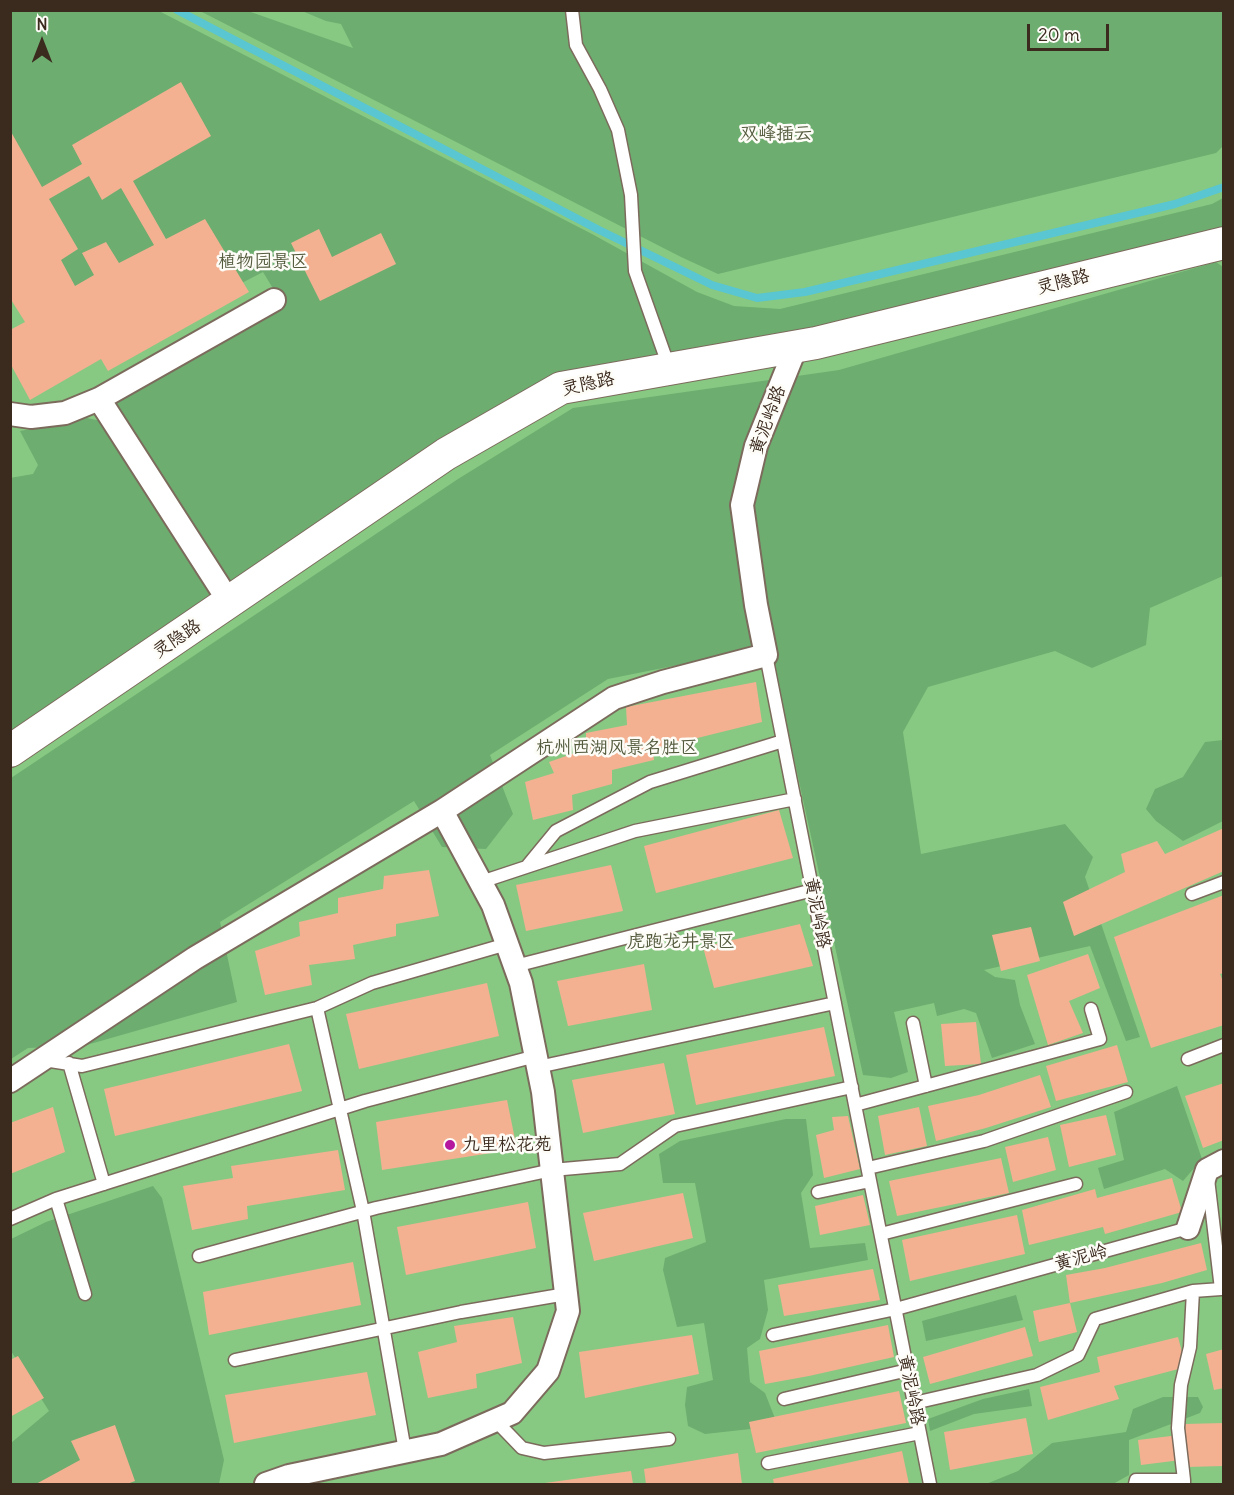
<!DOCTYPE html>
<meta charset="utf-8">
<style>
body{margin:0}
#map{position:relative;width:1234px;height:1495px;overflow:hidden;background:#f6e4ce;font-family:Delius,sans-serif}
canvas{display:block}
.frame{position:absolute;inset:0;border:12px solid #3b2a1e;pointer-events:none}
.north{position:absolute;left:12px;top:12px;width:60px;height:60px;-webkit-text-stroke:4px #fdfcf7;paint-order:stroke;rotate:0deg;font-size:16px;font-weight:700;line-height:24px;text-align:center;color:#3b2a1e}
.north::after{content:'';display:block;margin:auto;width:21px;height:27px;background:#3b2a1e;clip-path:polygon(50% 0,100% 100%,50% 72%,0 100%)}
.scale{position:absolute;left:1027px;top:24px;width:82px;height:27px;box-sizing:border-box;border:3px solid #3b2a1e;border-top:0;padding-left:8px;font-size:18px;line-height:21px;white-space:nowrap;color:#3b2a1e;-webkit-text-stroke:4px #fdfcf7;paint-order:stroke}
</style>
<div id="map">
<canvas width="1234" height="1495"></canvas>
<div class="frame"></div>
<div class="north">N</div>
<div class="scale">20 m</div>
</div>
<script>
const context = document.querySelector('canvas').getContext('2d');
context.lineJoin = 'round';
function paint(path, color) { context.fillStyle = color; context.fill(path, 'evenodd'); }
function trace(path, color, width, dash) { context.strokeStyle = color; context.lineWidth = width; context.lineCap = dash ? 'butt' : 'round'; context.setLineDash(dash || []); context.stroke(path); }
function write(font, color, halo, rows, align = 'center') {
  context.font = font + ' Delius,"LXGW WenKai TC",sans-serif'; context.lineWidth = 5; context.setLineDash([]); context.textBaseline = 'middle'; context.strokeStyle = halo; context.fillStyle = color; for (const [text, x, y, turn = 0] of rows) {
    context.save(); context.translate(x, y); context.rotate((+turn || 0) * Math.PI / 180); context.textAlign = isNaN(turn) ? turn : align; if (halo) context.strokeText(text, 0, 0); context.fillText(text, 0, 0); context.restore();
  }
}
paint(new Path2D(`
 M10,11H1223V1484H11Z`), '#87c982');
paint(new Path2D(`
 M10,11H159L592,234L697,292L734,306L780,309L1212,204L1223,198V230L785,337L581,374L240,584L226,580L118,415L116,400L283,305L263,272L116,348L102,341L11,180Z
 M200,11H248L353,48L341,24L326,21L302,11H1223V146L1216,153L718,274L681,257Z
 M1216,262L1223,267V576L1150,608L1146,645L1092,668L1055,651L928,687L903,732L921,854L1065,824L1093,857L1085,877L1140,1037L1126,1041L1090,946L984,970L995,977L1015,980L1020,1005L1035,1044L992,1058L976,1013L964,1009L937,1016L934,1003L894,1012L908,1072L891,1078L863,1075L775,671L723,656L608,679L490,755L513,814L486,849L442,847L414,801L220,922L237,1002L83,1046L28,1048L11,1059V778L458,479L573,408L839,370Z
 M87,418L101,421L213,593L11,736L10,478L33,474L38,465L20,431Z
 M1223,740V821L1183,841L1156,821L1146,809L1155,789L1183,777L1205,742Z
 M1177,1086L1202,1159L1183,1181L1165,1169L1104,1189L1098,1168L1124,1160L1114,1112Z
 M786,1119H806L813,1175L801,1193L810,1248L865,1243L868,1260L764,1280L768,1310L760,1339L747,1348L750,1382L765,1393L778,1426L705,1434L688,1426L685,1405L687,1387L713,1380L704,1323L677,1327L663,1270L665,1258L706,1242L695,1183H663L659,1154L680,1141Z
 M153,1186L162,1198L224,1460L219,1484H11V1443L49,1411L11,1351V1239L46,1222Z
 M1016,1295L1023,1320L926,1341L922,1321Z
 M1029,1389L1032,1406L974,1414L930,1431L928,1419L983,1399Z
 M1163,1397H1198L1203,1407L1200,1413L1129,1440V1475L1113,1484H986L1018,1471L1052,1443L1126,1432L1133,1409Z`), '#6dad70');
trace(new Path2D(`
 M177,10L599,230L712,285L757,298L805,292L1175,204L1224,187`), '#59c6d1', 8);
paint(new Path2D(`
 M181,82L211,136L133,181L166,239L205,219L249,292L108,371L101,359L30,400L10,363V330L25,322L10,298V130L42,187L82,164L72,145ZM89,176L102,200L121,188L154,245L119,263L106,242L82,253L94,275L75,286L61,260L78,249L49,199Z
 M319,229L332,257L381,233L396,264L320,301L291,243Z
 M756,682L762,722L653,749L654,760L612,770V784L572,795L573,810L533,820L525,782L554,773L549,762L586,749V733L627,725L626,707Z
 M779,810L793,858L656,893L644,846Z
 M1224,828V871L1074,936L1063,902L1125,872L1121,854L1157,841L1165,854Z
 M611,865L623,911L526,931L516,885Z
 M429,870L439,916L396,924V936L353,945L355,959L309,965L312,985L265,995L255,951L300,936L299,922L338,913V898L383,889L384,876Z
 M1224,895V973L1220,974L1224,984V1025L1151,1048L1114,937Z
 M800,924L813,966L714,988L703,947Z
 M1031,927L1040,961L1001,971L992,935Z
 M1088,954L1100,988L1069,1001L1083,1033L1048,1045L1027,975Z
 M644,964L652,1010L568,1026L557,981Z
 M487,983L499,1036L359,1069L346,1014Z
 M976,1022L981,1064L945,1066L941,1024Z
 M824,1027L835,1076L696,1105L686,1055Z
 M289,1044L302,1091L115,1136L104,1089Z
 M1117,1045L1128,1082L1056,1101L1046,1066Z
 M664,1063L675,1114L583,1133L572,1080Z
 M1040,1075L1051,1107L986,1128L936,1141L928,1106L979,1095Z
 M1224,1083V1140L1203,1148L1185,1096Z
 M507,1100L517,1149L382,1170L376,1122Z
 M53,1107L65,1152L10,1174V1123Z
 M919,1107L927,1146L885,1155L878,1116Z
 M1106,1115L1116,1155L1069,1167L1060,1125Z
 M848,1116L860,1169L824,1178L816,1135L834,1130L832,1117Z
 M1048,1137L1056,1170L1013,1182L1005,1147Z
 M338,1150L345,1190L247,1206L248,1219L192,1230L183,1186L233,1178L231,1166Z
 M1001,1158L1009,1193L897,1216L889,1181Z
 M1172,1178L1182,1212L1105,1234L1103,1227L1029,1245L1022,1210L1095,1189L1097,1198Z
 M683,1193L693,1238L594,1261L583,1213Z
 M863,1195L870,1225L820,1235L815,1206Z
 M528,1202L536,1248L406,1275L397,1227Z
 M1017,1215L1025,1254L910,1281L902,1240Z
 M1201,1243L1207,1270L1162,1283L1070,1303L1066,1275L1105,1268Z
 M353,1262L361,1305L209,1335L203,1292Z
 M873,1269L880,1300L784,1316L778,1285Z
 M1070,1303L1077,1332L1039,1342L1033,1311Z
 M513,1317L522,1363L476,1374L477,1388L428,1398L418,1352L457,1342L454,1326Z
 M888,1325L894,1357L809,1376L765,1384L759,1351Z
 M1025,1327L1033,1356L930,1384L923,1357Z
 M692,1335L699,1374L585,1398L579,1352Z
 M1178,1337L1186,1367L1114,1386L1119,1399L1048,1420L1040,1387L1100,1372L1097,1357Z
 M1224,1349V1388L1214,1390L1206,1354Z
 M18,1356L44,1398L10,1417V1360Z
 M367,1372L376,1415L234,1443L225,1395Z
 M899,1391L906,1423L756,1453L749,1422Z
 M1026,1418L1033,1454L950,1470L944,1432Z
 M1224,1423V1466L1187,1467L1185,1424Z
 M115,1425L135,1481L127,1484H36L80,1460L71,1441Z
 M1179,1435L1181,1460L1141,1465L1138,1440Z
 M902,1451L909,1484H774L773,1479Z
 M738,1453L742,1484H646L644,1469Z
 M631,1471L633,1484H545V1483Z`), '#f3b191');
const lane = new Path2D(`
 M572,10L576,45L600,89L618,130L631,195L635,271L669,367
 M766,655L930,1484
 M528,865L556,831L650,782L783,741
 M481,882L635,831L795,799
 M1192,894L1224,882
 M515,966L813,890
 M317,1008L363,1211L405,1451
 M913,1023L926,1086
 M1188,1059L1224,1045
 M44,1060L82,1066L317,1008L372,983L507,944
 M69,1063L104,1184
 M538,1067L835,1003
 M855,1105L1100,1039L1091,1009
 M868,1168L984,1141L1126,1092
 M818,1192L870,1181
 M56,1199L85,1294
 M10,1219L56,1199L365,1101L536,1056
 M881,1234L1076,1184
 M199,1256L376,1208L552,1170L620,1164L675,1126L852,1087
 M773,1335L896,1309L1188,1228
 M235,1360L461,1312L566,1294
 M784,1399L908,1370
 M914,1403L1037,1375L1078,1355L1095,1319L1193,1291
 M495,1420L522,1448L544,1453L669,1439
 M768,1463L920,1433
 M1184,1480L1178,1428L1181,1385L1190,1347L1193,1291L1221,1289L1208,1179
 M1135,1484L1136,1480H1184V1484`);
const street = new Path2D(`
 M99,399L230,603
 M10,414L31,417L65,413L99,399L274,300
 M10,1081L195,958L442,811L614,698L663,682L766,655L756,605L742,505L756,446L796,347
 M1188,1228L1207,1170L1224,1161
 M266,1484L289,1476L441,1444L512,1413L548,1371L568,1311L543,1092L521,983L493,905L442,811`);
const secondary = new Path2D(`
 M10,751L446,454L561,388L816,343L1224,243`);
trace(lane, '#7c6b5c', 15);
trace(street, '#7c6b5c', 26);
trace(secondary, '#7c6b5c', 34);
trace(lane, '#fff', 12);
trace(street, '#fff', 22);
trace(secondary, '#fff', 32);
for (const [x, y, r, color] of [
 [450,1145,6,"#b5179e"]
]) { const dot = new Path2D(); dot.arc(x, y, r, 0, 2 * Math.PI); context.fillStyle = color; context.fill(dot); trace(dot, '#fdfcf7', 2); }
write('18px', '#525a3c', '#fdfcf7', [
 ["双峰插云",776,134],
 ["植物园景区",263,262],
 ["杭州西湖风景名胜区",617,748],
 ["虎跑龙井景区",681,942]
]);
write('18px', '#3b2a1e', '#fdfcf7', [
 ["灵隐路",1063,282,-14],
 ["灵隐路",588,384,-12],
 ["黄泥岭路",768,420,-70],
 ["灵隐路",177,639,-34],
 ["黄泥岭路",817,913,79],
 ["黄泥岭",1081,1258,-15],
 ["黄泥岭路",911,1390,79]
]);
write('18px', '#3b2a1e', '#fdfcf7', [
 ["九里松花苑",462,1145]
], 'left');
</script>
